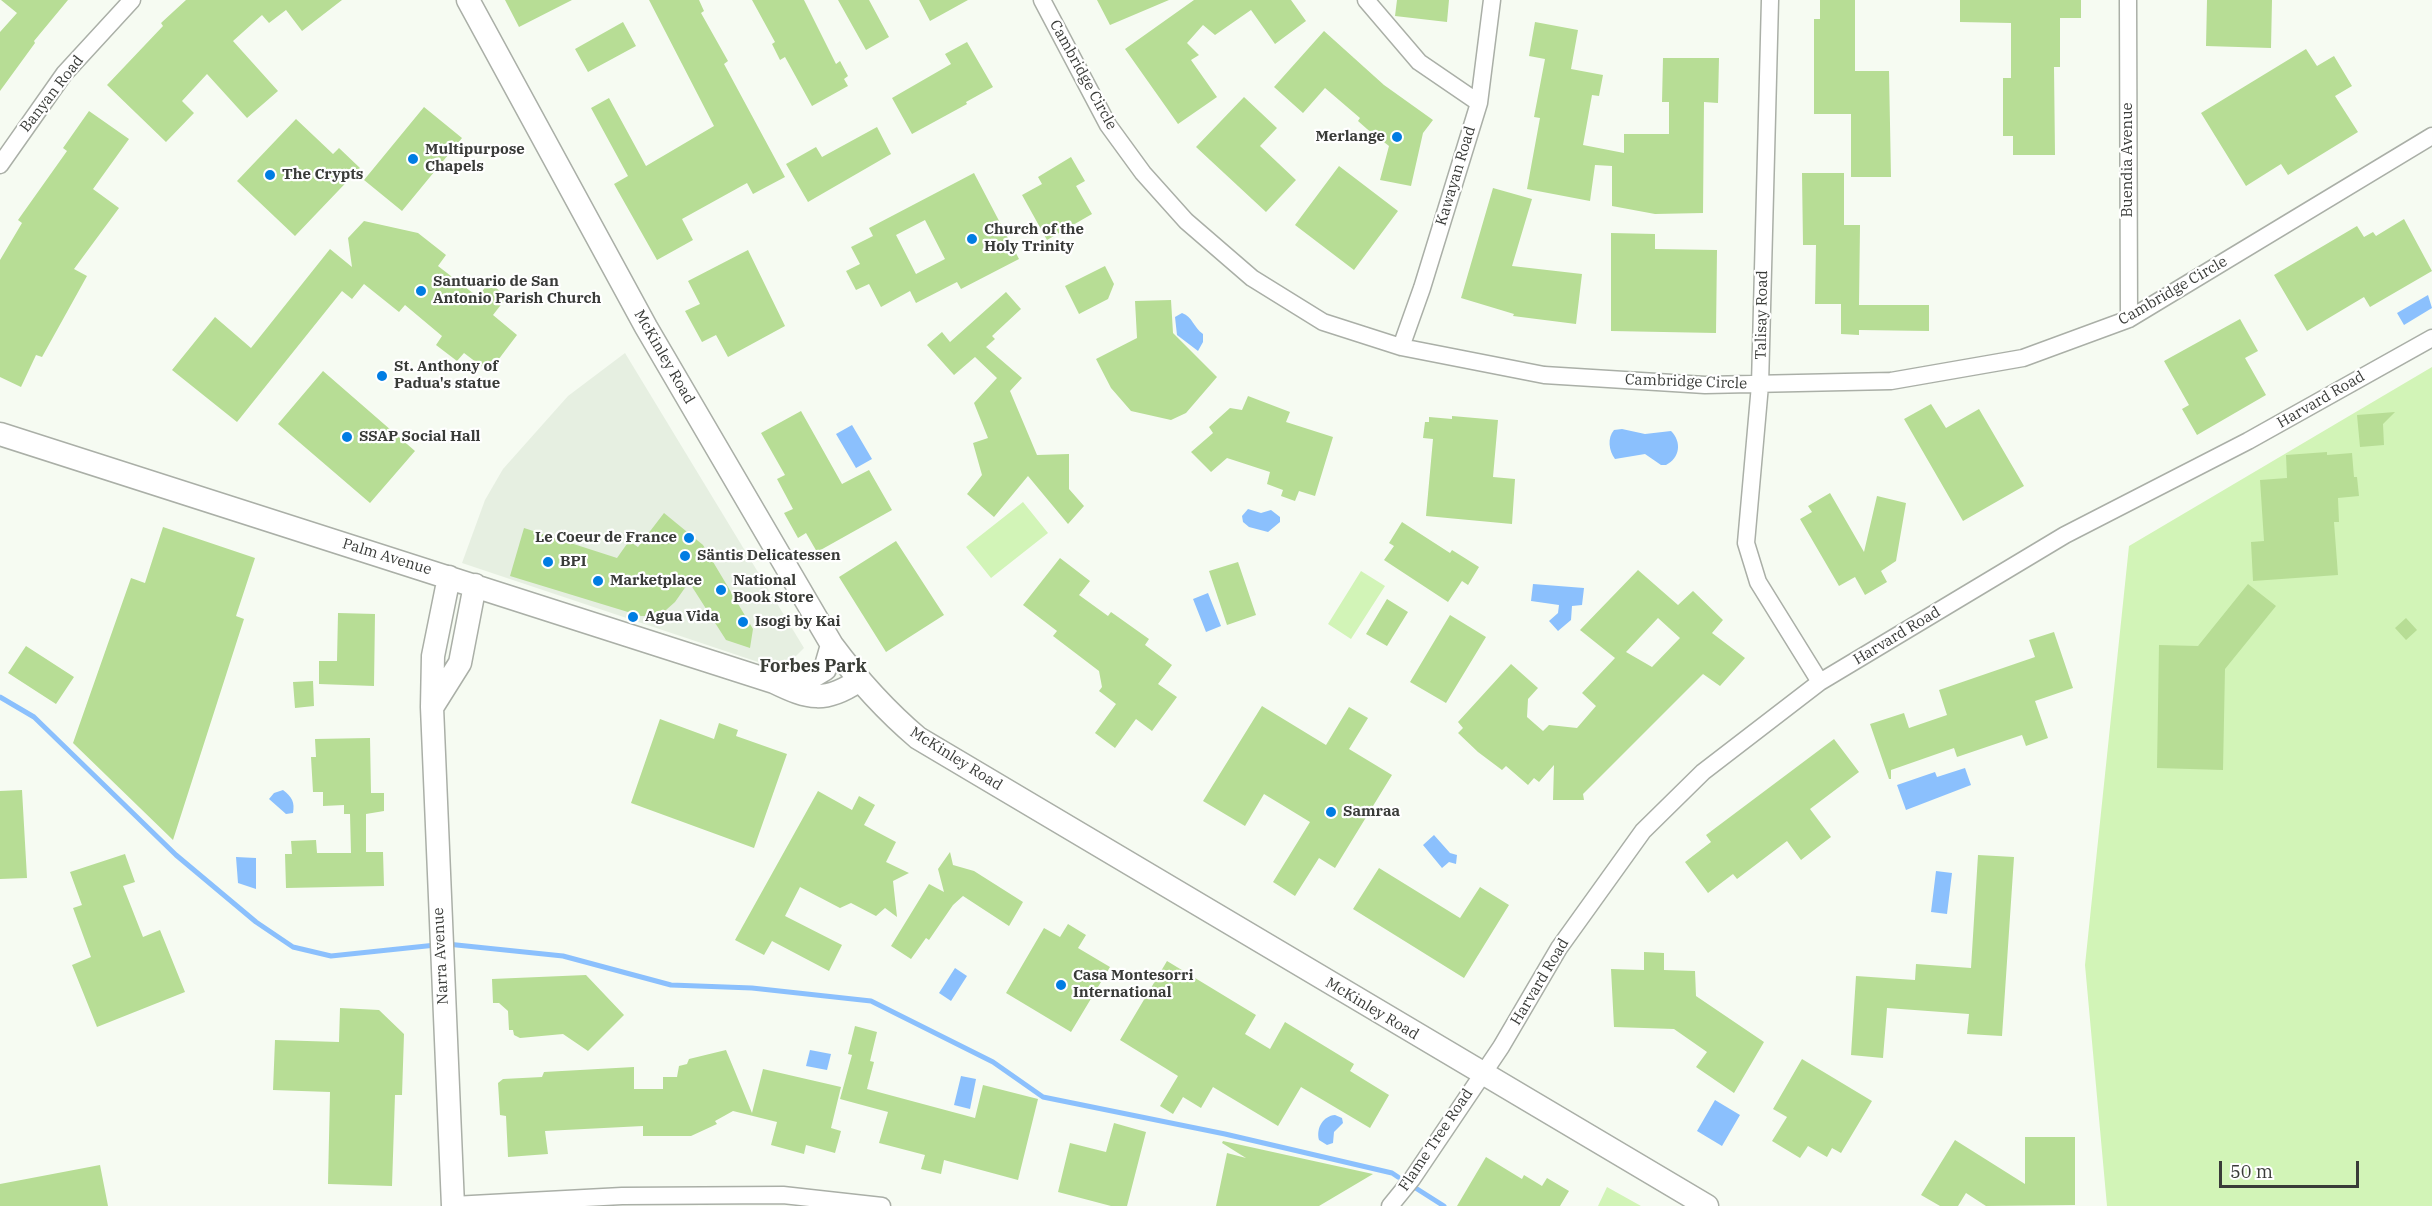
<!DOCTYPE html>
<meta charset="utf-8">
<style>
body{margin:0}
#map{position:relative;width:2432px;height:1206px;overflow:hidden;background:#f6fbf2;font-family:"IBM Plex Serif",serif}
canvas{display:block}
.scale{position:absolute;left:2219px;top:1161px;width:140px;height:27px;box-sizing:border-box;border:3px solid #393b38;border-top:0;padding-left:8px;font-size:18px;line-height:21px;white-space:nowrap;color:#393b38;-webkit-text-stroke:4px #fff;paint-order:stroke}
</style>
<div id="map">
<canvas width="2432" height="1206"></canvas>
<div class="scale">50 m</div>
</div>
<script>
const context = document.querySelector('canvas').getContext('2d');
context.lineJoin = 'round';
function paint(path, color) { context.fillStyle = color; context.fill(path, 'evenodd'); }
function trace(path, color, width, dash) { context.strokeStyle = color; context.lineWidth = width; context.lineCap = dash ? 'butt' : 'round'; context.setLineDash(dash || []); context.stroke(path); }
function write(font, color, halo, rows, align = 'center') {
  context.font = font + ' "IBM Plex Serif",serif'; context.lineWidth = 4.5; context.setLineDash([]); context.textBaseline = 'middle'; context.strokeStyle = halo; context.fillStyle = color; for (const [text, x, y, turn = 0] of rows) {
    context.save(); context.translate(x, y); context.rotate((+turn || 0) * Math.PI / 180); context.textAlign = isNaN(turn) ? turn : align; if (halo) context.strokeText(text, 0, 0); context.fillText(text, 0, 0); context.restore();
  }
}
paint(new Path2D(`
 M625,353L804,648L782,670L462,563L485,500L503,469L568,396Z`), '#e6efe1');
paint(new Path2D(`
 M2432,367V1206H2107L2085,965L2129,546Z
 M1023,502L1048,533L991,578L966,547Z
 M1361,571L1385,586L1351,639L1328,624Z
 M1607,1187L1641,1206H1598Z`), '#d2f4b7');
paint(new Path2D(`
 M2428,295L2432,308L2404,325L2397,313Z
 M1182,313C1193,317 1193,327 1203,334V342L1198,351L1177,335L1175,317Z
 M852,425L872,459L856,468L836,434Z
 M1622,429L1645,434L1671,431C1682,442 1680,458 1666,465H1661L1645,454L1615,459C1609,451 1607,438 1614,430Z
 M1248,509L1261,513L1271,510L1280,517V522L1268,532L1249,527L1243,522L1242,516Z
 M1533,584L1584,588L1582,605L1572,606L1571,620L1558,631L1549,621L1558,613L1559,605L1531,601Z
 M1208,593L1221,626L1206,632L1193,599Z
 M1965,768L1971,785L1906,810L1897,785L1935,772L1937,777Z
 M283,790C292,797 295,802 293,813L286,814L269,799L274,793Z
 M1434,835L1450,853L1457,855L1456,864L1449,862L1442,868L1423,845Z
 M236,857L256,858V889L238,883Z
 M1936,871L1952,873L1947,914L1931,912Z
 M955,968L967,976L951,1001L939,993Z
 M810,1050L831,1054L827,1070L806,1066Z
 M961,1076L976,1079L970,1109L954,1105Z
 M1715,1100L1740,1115L1722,1146L1697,1131Z
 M1335,1115L1342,1118L1343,1123L1334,1132L1333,1143L1327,1145L1319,1140C1316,1128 1323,1116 1335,1115Z`), '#8bc0fd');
trace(new Path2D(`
 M0,697L34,717L176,855L256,922L293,947L331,956L436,945
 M447,944L563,956L671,985L752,988L871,1001L993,1062L1043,1097L1225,1134L1392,1173L1398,1177
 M1414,1187L1444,1206`), '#8bc0fd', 5);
paint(new Path2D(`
 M1,0H68L34,41L35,43L0,91V32L17,13Z
 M186,0H342L302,31L286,10L269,23L262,15L233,41L278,91L247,118L207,74L182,101L194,113L166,142L107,85L163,26L161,23Z
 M505,0H572L519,27Z
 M649,0H699L704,11L701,13L728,61L724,64L785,177L753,194L747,183L682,219L693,240L657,260L614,184L628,176L591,108L609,98L646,166L714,126Z
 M752,0H804L836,64L840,61L848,76L844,79L848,86L812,106L785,57L780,60L772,44L775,42Z
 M838,0H869L889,37L866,50Z
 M919,0H968L930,21Z
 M1097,0H1169L1110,25Z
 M1194,0H1291L1306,21L1275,44L1251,10L1215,35L1203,25L1187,43L1199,55L1191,60L1217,97L1178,124L1125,49Z
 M1397,0H1449L1447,22L1395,16Z
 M1820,0H1855V71H1889L1891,177H1851V114H1814V19H1820Z
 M1960,0H2081V18H2060V67H2054L2055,155H2013V136H2003V78H2011V23L1960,22Z
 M2207,0H2272L2271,48L2206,46Z
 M623,22L636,46L588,72L575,49Z
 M1535,22L1578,30L1571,69L1603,75L1599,96L1592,95L1583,145L1624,153V134H1669V102H1662L1663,58H1719L1718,103L1704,102L1703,213L1655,214L1612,206V166L1595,165L1590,201L1527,189L1540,118L1534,117L1545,59L1529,56Z
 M1324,31L1384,85L1433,120L1423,133L1411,186L1380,180L1389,146L1367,129L1358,121L1360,118L1325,88L1303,113L1274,87Z
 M967,42L993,87L966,102L967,104L912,134L892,98L951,64L945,54Z
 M2306,49L2317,66L2334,56L2352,86L2335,96L2358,132L2288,175L2281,164L2246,186L2201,113Z
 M1244,97L1277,128L1260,146L1296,180L1266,212L1196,147Z
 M424,107L462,138L402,211L364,180Z
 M89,111L129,139L93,189L119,208L74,269L87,276L42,357L36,355L21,387L0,377V260L22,223L18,220L67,151L63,148Z
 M296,119L333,154L339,148L360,168L295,236L237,181Z
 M877,127L891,154L808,202L786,164L816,147L822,157Z
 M1071,157L1085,181L1076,186L1092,214L1047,240L1022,195L1042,184L1038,177Z
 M1339,166L1398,211L1354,270L1295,225Z
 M974,173L1019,259L961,289L957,282L916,303L910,291L881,307L869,284L856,290L846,271L860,264L851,247L873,236L869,228ZM925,220L945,259L916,274L896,235Z
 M1802,173H1844V225H1860L1859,305H1929V331L1859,330V335L1841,334V304H1815L1816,245H1803Z
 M1493,188L1532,199L1512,266L1582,274L1576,324L1513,316L1514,314L1461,298Z
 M2404,219L2432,271L2370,307L2364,297L2307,331L2274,275L2357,226L2364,237L2373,232L2376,236Z
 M364,221L418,233L446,255L438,266L478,297L489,282L507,297L493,315L517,335L489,372L464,353L457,361L436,345L442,336L405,305L399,312L364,284L352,299L342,291L237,422L172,370L215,317L251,348L330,249L352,267L348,238Z
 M1611,233L1655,234V249L1717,250L1716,333L1611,331Z
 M748,250L785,326L728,357L716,335L702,342L685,311L700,304L688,281Z
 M1105,266L1114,284L1108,299L1079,314L1065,286Z
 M1006,292L1021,309L992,336L995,339L986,347L1022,378L1010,391L1037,455L1069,454V489L1084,506L1068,524L1028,476L994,517L967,494L982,475L973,443L988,438L974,403L997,378L975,357L954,375L927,345L942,332L950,342Z
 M1171,300L1173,333L1217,377L1186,413L1171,420L1131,411L1111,388L1096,359L1137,338L1135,301Z
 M2240,319L2258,351L2245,358L2266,395L2197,435L2182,409L2189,405L2164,361Z
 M323,371L415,451L370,503L278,424Z
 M1248,396L1290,412L1286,422L1333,437L1315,496L1299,491L1295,501L1281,496L1283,490L1267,484L1270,472L1227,458L1211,472L1191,452L1213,433L1209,427L1230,408L1242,410Z
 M1931,404L1946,428L1979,409L2024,486L1963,521L1904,419Z
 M801,411L842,484L869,470L892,510L817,552L806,533L798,538L784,513L793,509L777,479L785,475L761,433Z
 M2395,412L2383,424L2384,445L2360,447L2357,415Z
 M1452,416L1498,420L1493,477L1515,479L1512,524L1426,516L1433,439L1423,438L1425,422H1429V417L1452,419Z
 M2327,452V455L2352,453L2354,477H2357L2359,496L2338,498L2339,522H2334L2338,575L2253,581L2251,542L2264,541L2260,480L2287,478L2286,455Z
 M1830,493L1864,552L1877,496L1906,503L1896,561L1881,571L1887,582L1865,595L1855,577L1839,586L1800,519L1812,512L1808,506Z
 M664,513L703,545L753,629L750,648L726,640L689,582L675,602L666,610L654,616H641L510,576L524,528L617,558L629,541L638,547Z
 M1402,522L1450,553L1452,550L1479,567L1468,585L1462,581L1448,602L1384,560L1394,546L1389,543Z
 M163,527L255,558L236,616L244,619L173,840L73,743L131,578L145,583Z
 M896,541L944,615L886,652L839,577Z
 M1060,558L1090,581L1079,595L1108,616L1111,612L1149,639L1145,645L1172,665L1158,684L1177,697L1152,731L1136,719L1115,748L1095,733L1116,704L1099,691L1102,687L1099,671L1053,636L1057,631L1023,605Z
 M1238,562L1256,615L1227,625L1209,571Z
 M1638,570L1678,605L1693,591L1723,620L1712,633L1745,658L1720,686L1703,674L1583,794L1584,800H1553L1554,765L1539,782L1534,778L1528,785L1506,766L1502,770L1478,752L1458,733L1463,728L1458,722L1511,664L1538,688L1528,699L1527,717L1543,731L1549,725L1577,728L1596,706L1582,693L1615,658L1580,630ZM1658,618L1680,638L1652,667L1626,652Z
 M2248,584L2276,606L2225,669L2223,770L2157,768L2159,645L2198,646Z
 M1387,599L1408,612L1387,646L1366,634Z
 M338,613L375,614L374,686L319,684V661H337Z
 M1450,615L1486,637L1446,703L1410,682Z
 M2406,618L2417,630L2406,640L2395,628Z
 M2054,632L2073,688L2035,701L2048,738L2026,746L2022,735L1957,757L1954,748L1891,770V779H1889L1870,724L1904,713L1909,728L1947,715L1939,690L2035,657L2029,640Z
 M26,646L74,677L56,704L8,673Z
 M313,681L314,706L295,708L293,682Z
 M1262,706L1326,745L1349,707L1368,718L1349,749L1392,775L1335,868L1319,858L1295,896L1273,882L1310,822L1264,794L1245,826L1203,801Z
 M660,719L714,739L719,723L738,730L736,736L787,754L754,848L631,803Z
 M370,738L371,793H384V811L366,814V852H383L384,886L286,888L285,854H292L291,841L316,840L317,853H351L350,814H344V805L323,806V792H313L311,757H316L315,739Z
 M1834,739L1859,772L1810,809L1831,837L1801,860L1787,841L1737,879L1733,874L1708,893L1685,862L1711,842L1706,835Z
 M22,790L27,878L0,879V791Z
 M818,791L852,810L859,796L875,805L864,825L896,842L886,862L909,873L893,881L897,917L885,908L876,916L851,903L840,908L800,887L785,916L842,945L829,971L772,941L764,955L735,940Z
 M950,852L953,865L974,871L1023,902L1009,926L963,896L953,905L929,940L926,938L911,959L891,946L929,884L944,892L938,869Z
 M125,854L135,882L123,886L143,937L160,930L185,992L97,1027L72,965L91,957L73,908L82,905L70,872Z
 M1978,855L2014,857L2002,1036L1967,1034L1969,1014L1887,1008L1883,1058L1851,1055L1856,976L1915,980L1916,964L1971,968Z
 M1379,868L1460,918L1480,887L1509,905L1464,978L1353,909Z
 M1068,924L1086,935L1078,948L1110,967L1071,1032L1006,993L1044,928L1060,937Z
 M1644,952L1664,953V970L1695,971L1696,996L1764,1042L1734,1093L1696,1067L1707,1052L1674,1029L1614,1027L1611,969L1644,970Z
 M1167,961L1256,1015L1245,1034L1270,1049L1285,1022L1354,1064L1350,1071L1389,1095L1370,1128L1301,1087L1278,1126L1213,1087L1201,1108L1183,1097L1173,1114L1160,1106L1178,1076L1120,1040Z
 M586,975L624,1015L588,1051L563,1034L520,1038L514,1035L513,1030H509L508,1011L499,1003H493L492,979Z
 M340,1008L379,1010L404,1034L402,1095H395L392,1186L328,1184L330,1092L273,1090L275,1040L339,1042Z
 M855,1026L877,1032L870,1061L874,1062L867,1089L975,1118L983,1085L1038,1099L1018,1180L944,1160L941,1174L921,1169L925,1155L879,1143L888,1112L840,1099L852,1055L848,1054Z
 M726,1050L752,1113L763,1069L841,1087L831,1128L841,1131L835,1153L806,1145L804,1154L771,1145L777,1122L733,1111L715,1121L717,1124L691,1136H643V1126L545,1131L548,1154L508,1157L506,1116L500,1115L498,1083L503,1079L542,1077L544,1072L634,1067V1089H663V1077H677L679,1066L687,1064L689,1059Z
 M1802,1059L1872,1101L1841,1153L1832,1148L1827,1157L1808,1146L1800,1158L1772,1141L1787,1117L1773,1109Z
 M1114,1123L1146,1132L1127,1206H1111L1058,1192L1070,1143L1106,1152Z
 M2025,1137H2075V1205L1986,1206L1966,1193L1958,1206H1940L1921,1195L1955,1140L2025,1184Z
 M1223,1141L1291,1156L1373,1174L1319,1206H1216L1227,1153L1246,1158L1222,1143Z
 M1486,1157L1522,1179L1524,1175L1542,1186L1547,1178L1569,1191L1560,1206H1457Z
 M100,1165L108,1206H0V1184Z`), '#b7dd95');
const street = new Path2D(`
 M1042,0L1108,125L1143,173L1186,221L1252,278L1323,322L1401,347L1544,375L1705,385L1891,381L2023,358L2129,319L2432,136
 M1366,0L1419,62L1479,103
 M1770,0L1760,385L1746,543L1758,582L1820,682
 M2128,0L2129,319
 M0,165L64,74L132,0
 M1401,347L1422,288L1479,103L1492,0
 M453,1205L622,1196L783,1195L882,1206
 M1390,1206L1412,1179L1501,1047L1559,948L1643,831L1703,772L1820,682L2065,535L2248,441L2432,338`);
const secondary = new Path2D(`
 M468,0L646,327L832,645C858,680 885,710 918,738L1707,1206
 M0,434L774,682C809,699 825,703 858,681
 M449,577L433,656L432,707L453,1206
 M775,682L810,678L825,669L832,645
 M433,706L460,663L475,585`);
trace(street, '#aaafa7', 19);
trace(secondary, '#aaafa7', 25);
trace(street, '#fff', 16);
trace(secondary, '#fff', 22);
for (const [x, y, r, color] of [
 [1397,137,6,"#007de3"],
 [413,159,6,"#007de3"],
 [270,175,6,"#007de3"],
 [972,239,6,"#007de3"],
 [421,291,6,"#007de3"],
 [382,376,6,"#007de3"],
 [347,437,6,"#007de3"],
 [689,538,6,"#007de3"],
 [685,556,6,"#007de3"],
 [548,562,6,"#007de3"],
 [598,581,6,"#007de3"],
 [721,590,6,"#007de3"],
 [633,617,6,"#007de3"],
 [743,622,6,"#007de3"],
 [1331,812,6,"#007de3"],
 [1061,985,6,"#007de3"]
]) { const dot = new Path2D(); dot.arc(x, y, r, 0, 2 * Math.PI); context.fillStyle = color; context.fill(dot); trace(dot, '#fff', 2); }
write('15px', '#393b38', '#fff', [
 ["Cambridge Circle",1083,75,61],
 ["Banyan Road",52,94,-52],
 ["Buendia Avenue",2128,160,-90],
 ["Kawayan Road",1456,176,-73],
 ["Cambridge Circle",2173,291,-30],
 ["Talisay Road",1762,315,-89],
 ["McKinley Road",664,357,60],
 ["Cambridge Circle",1686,382,2],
 ["Harvard Road",2321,400,-30],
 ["Palm Avenue",387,557,17],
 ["Harvard Road",1897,636,-31],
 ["McKinley Road",956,759,32],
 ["Narra Avenue",441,956,-93],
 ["Harvard Road",1540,982,-59],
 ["McKinley Road",1372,1009,31],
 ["Flame Tree Road",1436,1140,-56]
]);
write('bold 15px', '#393b38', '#fff', [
 ["Merlange",1385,137,"right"],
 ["Multipurpose",425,150],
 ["Chapels",425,167],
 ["The Crypts",282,175],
 ["Church of the",984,230],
 ["Holy Trinity",984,247],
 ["Santuario de San",433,282],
 ["Antonio Parish Church",433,299],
 ["St. Anthony of",394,367],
 ["Padua's statue",394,384],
 ["SSAP Social Hall",359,437],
 ["Le Coeur de France",677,538,"right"],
 ["Säntis Delicatessen",697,556],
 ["BPI",560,562],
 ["Marketplace",610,581],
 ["National",733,581],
 ["Book Store",733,598],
 ["Agua Vida",645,617],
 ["Isogi by Kai",755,622],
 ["Samraa",1343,812],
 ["Casa Montesorri",1073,976],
 ["International",1073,993]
], 'left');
write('bold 18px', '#3a3d37', '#fff', [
 ["Forbes Park",813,667]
]);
</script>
